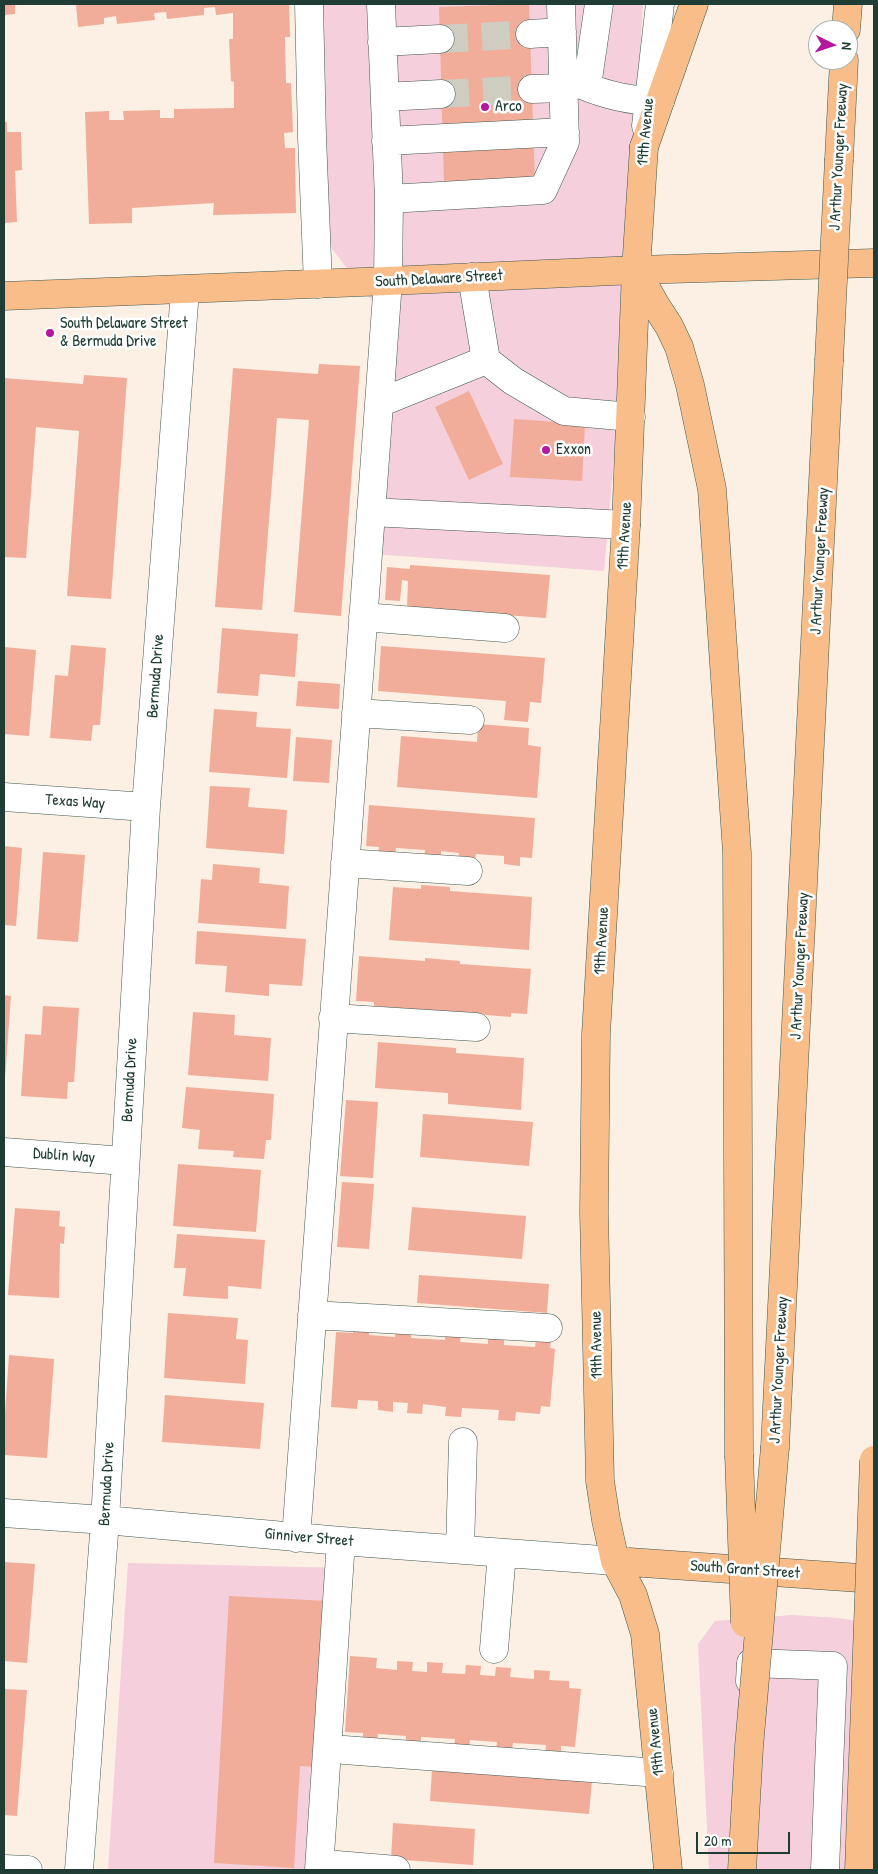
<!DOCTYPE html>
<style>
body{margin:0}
#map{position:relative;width:878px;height:1874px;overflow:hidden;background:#fbf0e3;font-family:"Patrick Hand",sans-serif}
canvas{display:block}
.frame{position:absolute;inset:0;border:5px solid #1f3d34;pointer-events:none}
.north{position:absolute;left:808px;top:20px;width:50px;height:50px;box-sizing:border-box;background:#fff;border:1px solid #a5b1ae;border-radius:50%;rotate:94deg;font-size:14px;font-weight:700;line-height:20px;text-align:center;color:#1f3d34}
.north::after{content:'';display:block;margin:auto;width:18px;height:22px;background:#b5179e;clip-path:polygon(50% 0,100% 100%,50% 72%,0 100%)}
.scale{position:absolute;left:696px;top:1832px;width:94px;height:22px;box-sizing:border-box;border:2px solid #1f3d34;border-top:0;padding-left:6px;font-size:15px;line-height:18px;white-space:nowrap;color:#1f3d34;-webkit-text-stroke:4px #fff;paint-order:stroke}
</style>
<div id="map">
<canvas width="878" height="1874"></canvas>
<div class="frame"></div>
<div class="north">N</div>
<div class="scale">20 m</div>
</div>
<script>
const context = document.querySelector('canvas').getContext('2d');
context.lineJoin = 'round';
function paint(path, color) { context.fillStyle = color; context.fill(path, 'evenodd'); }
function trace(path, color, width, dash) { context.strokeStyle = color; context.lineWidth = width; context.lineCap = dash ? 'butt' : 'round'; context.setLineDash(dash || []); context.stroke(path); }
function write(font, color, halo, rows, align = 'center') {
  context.font = font + ' "Patrick Hand",sans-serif'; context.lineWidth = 5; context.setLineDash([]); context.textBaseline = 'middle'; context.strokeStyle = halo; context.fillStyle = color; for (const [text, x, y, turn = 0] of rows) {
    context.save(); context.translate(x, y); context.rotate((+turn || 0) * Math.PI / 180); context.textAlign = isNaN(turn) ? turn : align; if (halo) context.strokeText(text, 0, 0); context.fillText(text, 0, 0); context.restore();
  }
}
paint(new Path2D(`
 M315,4H643L622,367L604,571L374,554L389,323L326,241Z
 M128,1563L347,1568L326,1870H108Z
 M793,1615L839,1618L874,1624V1870H709L698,1644L715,1621Z`), '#f5cfdb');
paint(new Path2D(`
 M4,4H15V14L4,15Z
 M76,4H289L290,37H285L286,83H291L293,132L284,133L285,148H295L296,213L213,215L214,203L132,208V223L89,224L85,112L109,111V120H124L123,111L160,110V118H174V109L234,108V82L231,81L229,39H233V13L216,15L215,7L204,8V15L167,19L166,12L154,13L155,20L117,24L116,16L104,18V24L78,27Z
 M529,4L535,182L444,185L439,7Z
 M4,122H7V132H21L22,170L15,171L17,222L4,223Z
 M319,364L360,366L341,616L294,612L309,420L277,418L262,610L215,607L233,368L318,374Z
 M84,375L127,378L111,599L67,596L79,431L36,427L26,558L4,557V378L83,384Z
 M469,391L503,464L469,480L435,407Z
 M514,419L585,424L582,481L510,477Z
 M410,565L550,575L546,618L407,608L408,581L402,580L400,601L385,600L387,567L410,569Z
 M222,628L298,634L295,677L260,674L258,696L217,693Z
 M71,645L106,648L100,725H93L91,741L50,738L55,675L68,676Z
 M381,646L545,658L541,703L530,702L528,722L504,720L506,701L378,691Z
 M4,647L36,650L29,736L4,734Z
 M298,681L340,684L339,709L296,706Z
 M214,709L257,712L256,727L291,729L287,778L209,772Z
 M478,724L529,728L528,745L541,747L537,798L397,787L401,736L477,742Z
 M296,737L332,740L329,783L293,781Z
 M210,786L250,788L248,807L287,810L284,854L206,848Z
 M369,805L535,818L532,858L520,857V866L504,864V856L476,854L475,862L458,861L459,853L441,851V859L424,858L425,850L396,848L395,855L378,853L379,847L366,846Z
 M4,846L22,848L16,926L4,925Z
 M43,852L85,855L78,942L37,939Z
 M213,864L260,868L259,883L289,886L286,929L198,923L201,879L212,880Z
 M421,885L450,887V891L532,897L529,950L389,940L393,887L421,889Z
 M197,931L306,939L302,986L269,984V996L225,992L227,966L195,964Z
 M359,956L425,961V958L460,961V964L531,969L527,1014L511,1013V1017L374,1006V1002L356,1001Z
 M4,995L11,996L5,1078H4Z
 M43,1006L79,1008L74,1082H68L67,1099L21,1096L25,1034L41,1035Z
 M193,1012L235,1015L234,1035L271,1038L268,1081L188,1075Z
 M378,1042L456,1048V1053L524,1058L521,1110L448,1104V1093L375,1088Z
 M186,1087L274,1094L271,1140H266L264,1159L233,1157L234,1151L198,1149L200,1130L182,1128Z
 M346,1100L378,1102L373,1178L340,1176Z
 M423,1114L533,1122L529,1166L420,1157Z
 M178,1164L261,1170L256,1232L173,1226Z
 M342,1182L374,1184L369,1249L337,1247Z
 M412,1207L526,1216L522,1259L408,1250Z
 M15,1208L60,1211L59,1226L65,1227L64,1244L60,1243L59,1298L8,1295Z
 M177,1234L265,1240L261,1289L228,1286V1299L183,1296L186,1268H174Z
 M419,1275L549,1284L547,1313L417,1303Z
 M168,1313L238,1318L236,1339L248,1340L245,1384L164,1378Z
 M353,1326L369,1327V1335L395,1337L396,1329L412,1330L411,1338L445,1340V1332L461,1333L460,1342L488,1344V1337L504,1338V1345L535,1347L536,1339L551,1340L550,1348L555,1349L550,1407L541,1406L540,1414L516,1412L515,1421L498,1420L499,1410L462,1408L461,1417L445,1416L446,1407L423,1404L422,1414L407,1413L408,1403L393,1402V1412L378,1410V1401L358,1400L357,1409L331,1407L336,1332L353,1333Z
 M9,1355L54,1359L47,1458L4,1455V1428Z
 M165,1395L264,1403L260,1449L162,1442Z
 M4,1562L35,1564L27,1663L4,1661Z
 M229,1596L328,1601L319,1767L300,1766L294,1868L214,1863Z
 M350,1656L377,1658L376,1668L397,1670V1661L413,1662L412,1671L427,1672V1662L443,1663L442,1673L465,1674L466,1665L481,1666L480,1675L495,1676L496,1667L511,1668L510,1677L534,1679V1670L550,1671L549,1680L569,1681V1688L581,1689L575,1747L561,1746V1755L545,1754L546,1745L513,1743L512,1751L496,1750L497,1742L470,1740L469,1748L454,1747L455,1739L421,1737V1745L406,1744V1736L378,1734L377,1742L363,1741V1733L345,1732Z
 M4,1689L27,1690L17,1816L4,1815Z
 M432,1769L592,1781L589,1814L430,1801Z
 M393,1823L475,1829L473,1865L391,1859Z`), '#f1ad99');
trace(new Path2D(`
 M440,39L530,34
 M441,94L532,89`), '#cfccc0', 28, [28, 14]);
const minor = new Path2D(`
 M309,4L312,137L318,284
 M530,34L562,32
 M382,42L440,39
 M563,70C569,75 575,82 582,85C605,95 635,102 660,101
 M587,86L599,4
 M532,89L563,88
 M385,97L441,94
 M646,126L660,4
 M386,141L565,132
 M389,199L543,190L565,142L561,4
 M486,360L513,381L564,411L631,417
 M379,403L486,360L472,277
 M371,512L626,525
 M363,617L505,628
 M356,713L470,720
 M4,797L146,807
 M345,863L468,871
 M333,1018L476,1027
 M4,1152L125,1161
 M312,1315L548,1328
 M4,1513L105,1520L341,1541L615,1561
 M296,1538L388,281L389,199L381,4
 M460,1549L463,1442
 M494,1649L502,1553
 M750,1681L751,1663L833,1666L825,1870
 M344,1750L659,1773
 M337,1865L396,1870
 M4,1869L28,1870
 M79,1870L105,1520L146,807L185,290
 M319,1870L341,1541`);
const major = new Path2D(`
 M644,147L636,270L626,525L596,1034L594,1212L600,1481L606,1520L615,1561L633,1595L645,1634L668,1870
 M4,296L388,281L636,270L874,263
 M615,1561L874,1579`);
const highway = new Path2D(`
 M846,30L848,4
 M644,147L694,4
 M839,159L844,60
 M636,270L656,306L669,326L679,347L690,385L712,489L737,853L739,1455
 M775,1447L829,361`);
trace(minor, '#40584e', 29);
trace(major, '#40584e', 29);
trace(highway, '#40584e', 29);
trace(minor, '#fff', 28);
trace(major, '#f8bd88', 28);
trace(highway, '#f8bd88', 28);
const highwayBridge = new Path2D(`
 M829,361L839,159
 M739,1455L745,1623
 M742,1870L749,1747L775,1447
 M859,1870L874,1460`);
trace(highwayBridge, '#40584e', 29, []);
trace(highwayBridge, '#f8bd88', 28);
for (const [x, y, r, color] of [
 [485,107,5,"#b5179e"],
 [50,333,5,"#b5179e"],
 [546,450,5,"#b5179e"]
]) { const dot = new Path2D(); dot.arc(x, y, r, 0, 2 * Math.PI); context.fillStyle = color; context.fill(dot); trace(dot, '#fff', 2); }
write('16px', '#1f3d34', '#fff', [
 ["Arco",495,107],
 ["South Delaware Street",60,324],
 ["& Bermuda Drive",60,342],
 ["Exxon",556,450]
], 'left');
write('16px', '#1f3d34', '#fff', [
 ["19th Avenue",646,132,-85],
 ["J Arthur Younger Freeway",839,157,-87],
 ["South Delaware Street",439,279,-3],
 ["19th Avenue",625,536,-87],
 ["J Arthur Younger Freeway",820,561,-87],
 ["Bermuda Drive",156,676,-86],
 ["Texas Way",75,802,4],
 ["19th Avenue",602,941,-87],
 ["J Arthur Younger Freeway",800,966,-87],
 ["Bermuda Drive",130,1080,-87],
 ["Dublin Way",64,1156,4],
 ["19th Avenue",597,1345,-91],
 ["J Arthur Younger Freeway",779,1370,-87],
 ["Bermuda Drive",107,1484,-87],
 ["Ginniver Street",309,1538,5],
 ["South Grant Street",745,1570,4],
 ["19th Avenue",656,1742,-96]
]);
</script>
